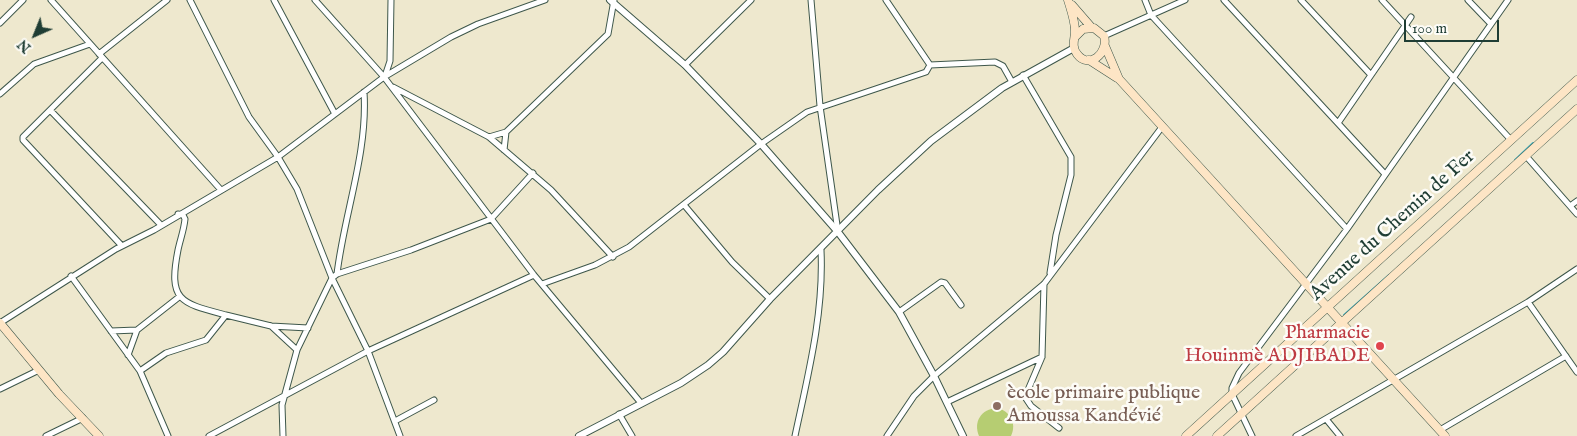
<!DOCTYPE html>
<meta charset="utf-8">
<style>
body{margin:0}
#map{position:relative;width:1577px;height:436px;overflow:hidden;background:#eee8ce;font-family:"IM FELL English",serif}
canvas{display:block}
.north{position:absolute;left:10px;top:10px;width:50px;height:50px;-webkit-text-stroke:4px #fdfcf7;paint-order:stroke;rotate:224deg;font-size:14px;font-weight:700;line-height:20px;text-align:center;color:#1f3d34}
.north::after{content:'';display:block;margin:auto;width:18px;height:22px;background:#1f3d34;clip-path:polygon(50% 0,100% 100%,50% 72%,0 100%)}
.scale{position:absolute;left:1404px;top:20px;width:95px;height:22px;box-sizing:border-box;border:2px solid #1f3d34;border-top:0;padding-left:6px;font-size:15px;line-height:18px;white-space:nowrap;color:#1f3d34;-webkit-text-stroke:4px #fdfcf7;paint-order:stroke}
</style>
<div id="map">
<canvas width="1577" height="436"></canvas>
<div class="north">N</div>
<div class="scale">100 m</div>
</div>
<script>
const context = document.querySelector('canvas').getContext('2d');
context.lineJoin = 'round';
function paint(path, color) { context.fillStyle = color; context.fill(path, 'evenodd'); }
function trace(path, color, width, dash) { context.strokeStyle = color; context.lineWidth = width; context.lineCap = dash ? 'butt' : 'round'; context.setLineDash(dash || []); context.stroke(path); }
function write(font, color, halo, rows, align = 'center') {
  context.font = font + ' "IM FELL English",serif'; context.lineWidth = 5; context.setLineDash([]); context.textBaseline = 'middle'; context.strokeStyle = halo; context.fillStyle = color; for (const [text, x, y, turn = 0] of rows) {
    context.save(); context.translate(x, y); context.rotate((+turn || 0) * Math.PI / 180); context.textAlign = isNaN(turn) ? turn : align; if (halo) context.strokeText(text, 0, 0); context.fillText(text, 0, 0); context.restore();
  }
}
paint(new Path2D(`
 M997,408C1010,411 1017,423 1011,436H979C973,422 981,409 997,408Z`), '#b6cd72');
trace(new Path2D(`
 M1515,160L1533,143
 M1344,315L1389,275`), '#3cabb9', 2);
const minor = new Path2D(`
 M51,0L221,190
 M190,0L249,117L278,157L297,189L332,278L368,351L400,436
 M274,0L335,114
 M315,0L384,77L534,275L641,403
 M811,0L820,106L838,232
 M1145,0L1151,15L1347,229
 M1224,0L1384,173
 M1301,0L1371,75
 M1382,0L1511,140
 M1468,0L1490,23
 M0,23L23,0
 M1104,36L1185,0
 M99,54L167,0
 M102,58L23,137V140L122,246
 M685,65L751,0
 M930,65L995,62L1003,66L1012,82
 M1023,75L1071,157V175L1056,235L1050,273
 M385,76L390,61L391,0
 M393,87L489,137L551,190L613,257
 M0,94L34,64L90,44
 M50,110L160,224
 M1338,123L1411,17
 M489,137L506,132
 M504,150L506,132L608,34L614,0
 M1526,156L1577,214
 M685,206L732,262L770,299
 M1570,206L1577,201
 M178,214L183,215L185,219C184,230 180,240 178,250C168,301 180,303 226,315
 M337,274C344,214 368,153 364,92
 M71,276L140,371L168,436
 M542,284L595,265L629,247L761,144L807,112L926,72L930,65L886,0
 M1044,284L1042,357L1025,397L1031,406L1059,428
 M1528,302L1577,372
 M899,312L941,282L945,283L961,305
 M0,323L116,249L154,230L278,157L384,77L451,37L478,24L545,0
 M271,326L297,350
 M111,331L137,330
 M128,355L137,330L179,297
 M140,371L166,353L206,340L226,315L271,326L308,328
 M0,389L39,370
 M947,402L1042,357
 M619,414L632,436
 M1326,419L1340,436
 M395,421L434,400
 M1440,430L1566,356
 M46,436L83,418
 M209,436L368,351L534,275
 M283,436L282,405L297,350L332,278L337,274L411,250L491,219L533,173
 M795,436C808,375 824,313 821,250
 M887,436L914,396L934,376L1044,284L1162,127
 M1252,436L1232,394V388L1239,373L1347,229L1508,0
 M1296,436L1528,302L1577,269`);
const tertiary = new Path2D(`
 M610,0L685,65L761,144L838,232L899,312L934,376L963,436
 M579,436L681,383L708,365L723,352L770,299L878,190L931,141L1002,88L1074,48`);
const secondary = new Path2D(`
 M1068,0C1071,10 1075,21 1075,31C1075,39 1071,46 1077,54C1089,70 1109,53 1104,36L1094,28L1083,29L1075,37
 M1072,5L1092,28
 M1105,46L1119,79L1445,436
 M1089,60L1117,78
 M0,323L59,394L99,436
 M1186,436L1577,80
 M1217,436L1577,109`);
trace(minor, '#3e574b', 7);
trace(tertiary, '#3e574b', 8);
trace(secondary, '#3e574b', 9);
trace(minor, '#fff', 5);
trace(tertiary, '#fff', 6);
trace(secondary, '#fde5c5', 8);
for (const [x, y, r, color] of [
 [1380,346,5,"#e0444e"],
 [997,406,5,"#8d6e63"]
]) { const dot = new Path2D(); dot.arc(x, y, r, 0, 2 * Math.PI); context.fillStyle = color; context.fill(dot); trace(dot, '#fdfcf7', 2); }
write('20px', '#1f3d34', '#fdfcf7', [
 ["Avenue du Chemin de Fer",1393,226,-42]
]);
write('20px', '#be3a42', '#fdfcf7', [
 ["Pharmacie",1370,334],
 ["Houinmè ADJIBADE",1370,357]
], 'right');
write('20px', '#785e54', '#fdfcf7', [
 ["ècole primaire publique",1007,394],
 ["Amoussa Kandévié",1007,417]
], 'left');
</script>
